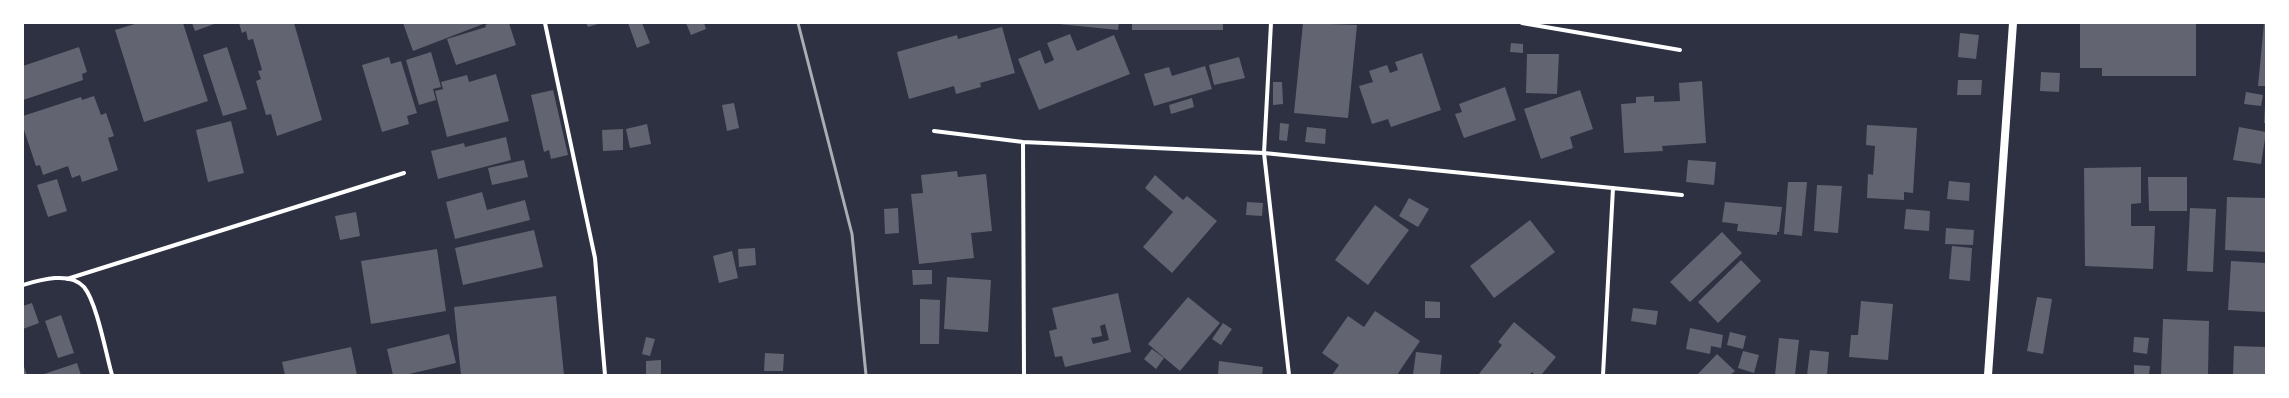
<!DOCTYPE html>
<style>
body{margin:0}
#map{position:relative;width:2289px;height:398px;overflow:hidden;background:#2d3142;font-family:Barlow,sans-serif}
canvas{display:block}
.frame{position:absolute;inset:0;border:24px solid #fff;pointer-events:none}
</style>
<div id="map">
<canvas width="2289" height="398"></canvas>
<div class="frame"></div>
</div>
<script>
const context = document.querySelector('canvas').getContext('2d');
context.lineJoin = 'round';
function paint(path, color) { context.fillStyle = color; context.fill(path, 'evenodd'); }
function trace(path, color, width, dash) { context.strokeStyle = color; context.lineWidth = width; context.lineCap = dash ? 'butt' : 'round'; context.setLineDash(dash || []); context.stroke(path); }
paint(new Path2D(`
 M138,23H183L208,101L144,122L115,30Z
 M192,23H217L195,31Z
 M239,23H294L322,120L277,136L271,114L266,115L256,81L261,79L258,71L262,70L253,39L248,40L246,31L242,33Z
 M403,23H486L413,51Z
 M491,23H509L516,45L456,65L447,39L486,27L485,25Z
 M586,23H601L588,27Z
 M628,23H642L650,43L637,48Z
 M686,23H704L706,29L691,35Z
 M1049,23H1119L1118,30Z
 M1132,23H1223V30H1132Z
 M1303,23L1357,25L1348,118L1294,113Z
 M2080,23H2196V76H2102V68H2080Z
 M2264,23H2266V86H2258Z
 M1002,27L1015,73L980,83L981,87L956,94L954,86L909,99L897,52L957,35L958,39Z
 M1960,33L1979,35L1976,59L1958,57Z
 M1070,34L1077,51L1114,35L1130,74L1039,110L1018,59L1040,50L1045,64L1054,60L1047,43Z
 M1511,43L1523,44V53L1510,52Z
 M79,47L87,72L82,74L83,80L23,100V66Z
 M227,47L247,109L223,116L203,55Z
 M431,52L441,87L433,89L436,100L419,105L406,60Z
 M1422,53L1441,110L1391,127L1388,119L1372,124L1359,86L1373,82L1369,71L1387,65L1390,73L1398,70L1395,62Z
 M1527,54H1559L1557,94L1526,93Z
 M389,57L391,64L401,61L417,113L407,116L409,124L382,132L362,65Z
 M1239,57L1245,78L1214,85L1209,65Z
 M1205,66L1212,89L1154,106L1144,74L1169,67L1172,76Z
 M2041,72L2060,73L2059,92L2040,91Z
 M496,74L509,121L447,137L435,91L443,89L441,82L467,75L469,82Z
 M1958,80H1982L1981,95H1957Z
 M1702,81L1706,143L1662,146L1663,151L1624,153L1621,104L1636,103V97L1654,96V102L1680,101L1679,83Z
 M1273,82H1282L1283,104L1273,105Z
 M1505,87L1516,120L1464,138L1455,114L1462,112L1459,104Z
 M553,90L568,155L551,159L549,150L544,152L531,95Z
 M1580,90L1593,129L1570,137L1573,148L1541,159L1524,109Z
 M2246,92L2263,95L2261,106L2244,104Z
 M94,96L101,115L106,113L114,136L108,138L118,170L82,182L80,175L72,178L68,166L43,175L40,165L36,166L23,127V116L81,97L82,100Z
 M1192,98L1194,107L1171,114L1169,105Z
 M734,103L739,128L727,131L722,105Z
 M2265,104H2266V123H2264Z
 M231,121L244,173L208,182L196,130Z
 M1280,123L1289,124L1287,141L1279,140Z
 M647,124L651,144L630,148L626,129Z
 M1867,125L1917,128L1913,193L1904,192V200L1867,198L1868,174L1873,175L1875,146L1866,145Z
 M1307,127L1326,129L1325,144L1305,142Z
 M2239,127L2266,132L2261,164L2233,160Z
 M623,129V150L603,151L602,130Z
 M506,137L511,160L438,179L431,151L464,143L465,147Z
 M524,160L528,177L492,185L488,168Z
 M1688,160L1716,162L1714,185L1686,182Z
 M2141,167V203L2131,204V226H2155L2153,269L2085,266L2084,168Z
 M957,171L958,177L986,174L992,231L971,233L974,258L919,264L911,194L923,193L921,175Z
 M1155,175L1183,200L1187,196L1217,221L1172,273L1143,247L1173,212L1145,188Z
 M2148,177H2187V211H2149Z
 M57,179L67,211L48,217L37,185Z
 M1949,181L1970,183L1969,201L1947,199Z
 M1788,182H1807L1802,236L1784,234Z
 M1817,185L1842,186L1838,233L1814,231Z
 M482,192L487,210L525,200L530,220L455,239L446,202Z
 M2227,197L2266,198V252L2225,250Z
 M1409,198L1429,209L1418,227L1399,216Z
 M1247,202L1263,203L1262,216L1246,215Z
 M1725,202L1782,207L1779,232H1777V235L1737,231L1738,224L1722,222Z
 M1375,205L1409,230L1368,285L1335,260Z
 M898,208L899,233L885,234L884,209Z
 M2190,208L2216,209L2213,272L2187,271Z
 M1906,209L1930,211L1929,231L1904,229Z
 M356,212L360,236L340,240L335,216Z
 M1530,220L1555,252L1494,298L1470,266Z
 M1946,228L1974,230L1973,245L1945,244Z
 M534,230L543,267L463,285L455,248Z
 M1722,232L1742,253L1690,302L1670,282Z
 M1952,246L1972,248L1970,281L1949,279Z
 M755,248L756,265L739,267L738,249Z
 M437,249L446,311L371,324L361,261Z
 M732,251L738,278L719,283L713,256Z
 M1741,260L1761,281L1718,323L1698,302Z
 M2231,261L2266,263V312L2228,310Z
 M912,270H932V284L913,285Z
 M947,277L991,280L988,332L944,329Z
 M1118,293L1131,352L1065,367L1062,356L1055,357L1049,331L1057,329L1052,308ZM1105,324L1109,340L1093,344L1091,338L1102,336L1100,326Z
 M556,296L564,375H461L454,307Z
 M1188,297L1220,323L1180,371L1148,344Z
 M2037,297L2052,299L2043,354L2027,351Z
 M920,299L940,300L939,344H920Z
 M1425,301L1440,302V318H1425Z
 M1861,301L1893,304L1888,360L1849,357L1851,335H1858Z
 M32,303L39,323L23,329V306Z
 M1633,308L1658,311L1656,325L1631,321Z
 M1375,311L1420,341L1405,363L1397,375H1332L1339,365L1322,353L1348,316L1364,327Z
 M61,315L74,353L58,358L45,321Z
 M2163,319L2209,321L2208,375H2161Z
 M1514,322L1556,357L1541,375H1535L1532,372L1530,375H1478L1502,345L1498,342Z
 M1223,323L1232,329L1221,345L1212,339Z
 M1690,328L1723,335L1721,348L1711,346L1710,354L1686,349Z
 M1730,332L1746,336L1743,349L1727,345Z
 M449,334L456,363L405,375H393L387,349Z
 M646,337L655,339L650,356L642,354Z
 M2134,337L2149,338L2147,354L2133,352Z
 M1779,338L1799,340L1795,375H1775Z
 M2234,346L2266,347V375H2233Z
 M351,347L357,375H285L282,362Z
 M1152,349L1164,358L1156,369L1144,359Z
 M1810,350L1829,352L1827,375H1807Z
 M1743,351L1759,355L1754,373L1738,368Z
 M1416,352L1442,355L1440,375H1413Z
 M765,353L784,354L783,371H764Z
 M1717,354L1735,371L1730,375H1697Z
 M661,360V375H646V361Z
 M1219,361L1263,367L1262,375H1218Z
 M77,363L81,375H41Z
 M23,364L27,375H23Z
 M2134,365L2150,366L2149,375H2134Z`), '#626471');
trace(new Path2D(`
 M545,23L595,258L605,375
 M1271,23L1264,153L1289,375
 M1522,23L1680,50
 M934,131L1023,142L1264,153L1682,195
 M1023,142L1024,375
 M67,279L404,173
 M23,285C40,280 70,271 84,287C97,303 106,354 112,375
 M1603,375L1613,188`), '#fff', 4);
trace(new Path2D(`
 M1988,375L2013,23`), '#fff', 8);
trace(new Path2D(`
 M798,23L852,234L866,375`), '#abadb3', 3);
</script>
